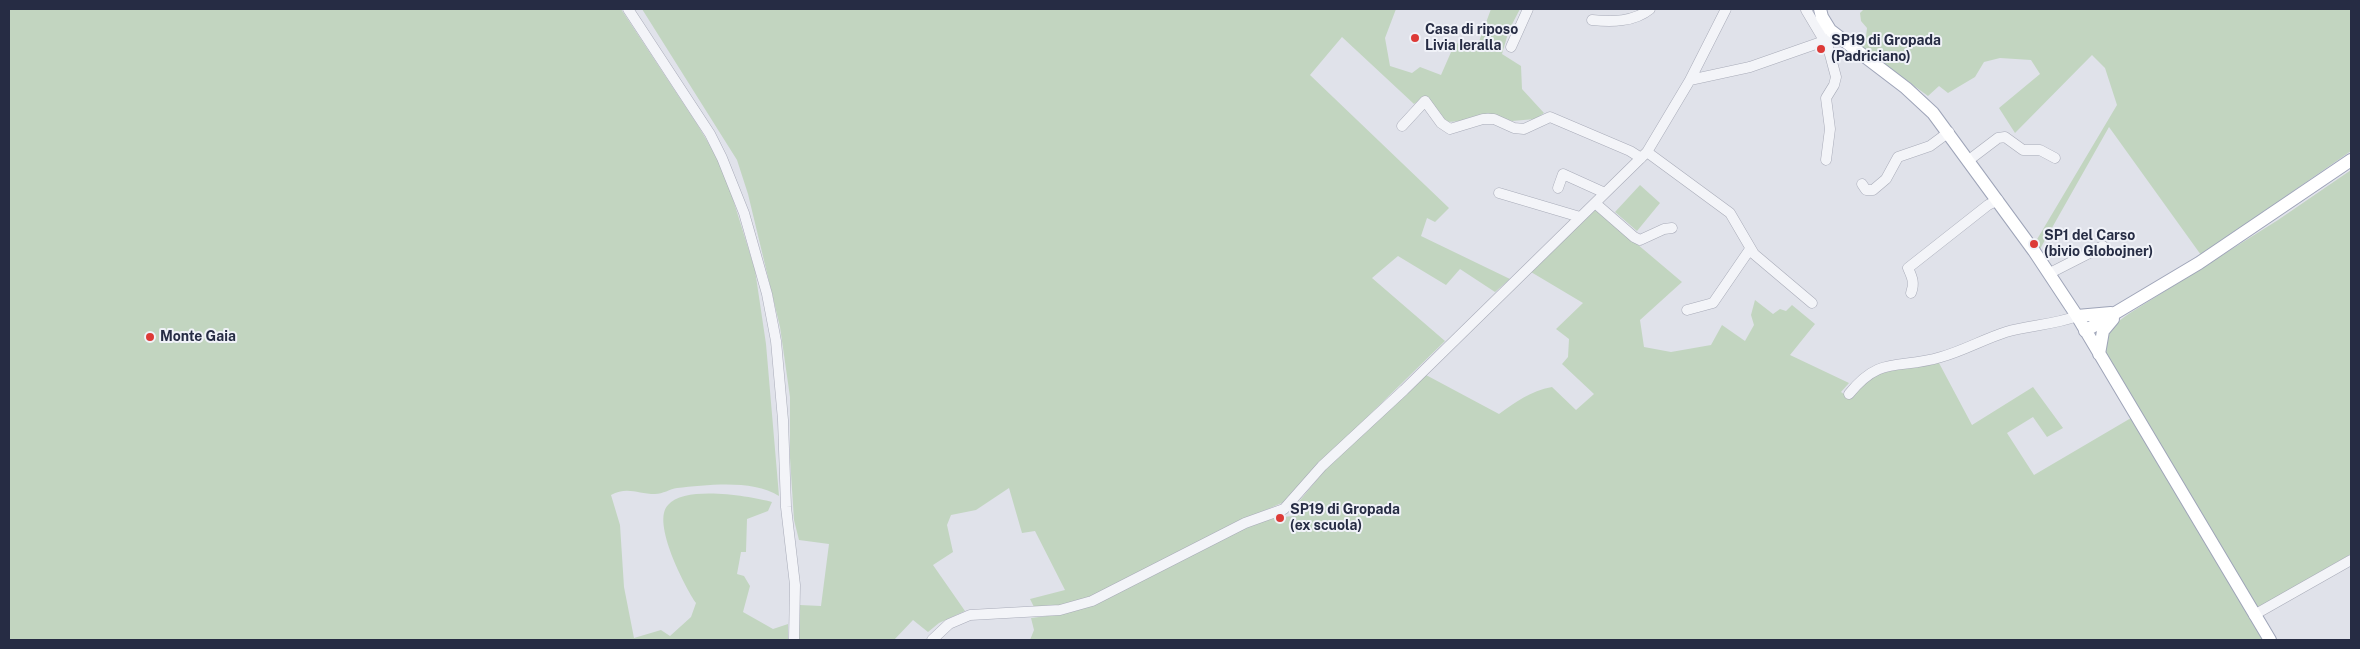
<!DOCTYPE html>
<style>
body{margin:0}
#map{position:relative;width:2360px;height:649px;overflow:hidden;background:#e0e2ea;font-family:"Public Sans",sans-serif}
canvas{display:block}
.frame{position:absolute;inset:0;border:10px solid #262c44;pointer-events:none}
</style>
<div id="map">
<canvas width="2360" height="649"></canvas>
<div class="frame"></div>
</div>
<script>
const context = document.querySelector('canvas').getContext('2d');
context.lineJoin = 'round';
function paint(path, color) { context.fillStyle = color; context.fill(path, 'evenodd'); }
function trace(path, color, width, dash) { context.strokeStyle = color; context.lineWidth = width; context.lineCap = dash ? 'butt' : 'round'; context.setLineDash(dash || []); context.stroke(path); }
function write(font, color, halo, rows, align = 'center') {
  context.font = font + ' "Public Sans",sans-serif'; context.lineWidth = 4; context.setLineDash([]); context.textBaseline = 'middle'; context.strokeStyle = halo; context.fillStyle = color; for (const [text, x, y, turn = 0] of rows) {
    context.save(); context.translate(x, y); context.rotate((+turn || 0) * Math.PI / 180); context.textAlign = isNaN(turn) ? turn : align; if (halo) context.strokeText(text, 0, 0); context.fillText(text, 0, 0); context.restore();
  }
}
paint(new Path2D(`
 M9,9H621L697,124L723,167L755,270L766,344L779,496C753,479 707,485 677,488C670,489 663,494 655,494C638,494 627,486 611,495L620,525L624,587L634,638L661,630L670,636L691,617L696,603C685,587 651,522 668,505C685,485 749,496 772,502L768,511L747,519L746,552H741L737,574L744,576L750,586L743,612L773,629L788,624V640H9Z
 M642,9H1396L1385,38L1390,66L1412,73L1420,67L1441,75L1455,43L1477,47L1491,9H1520L1509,30L1502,54L1521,66L1522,89L1544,113L1535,119L1512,121L1488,113L1463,121L1447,122L1425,96L1414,104L1342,37L1310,75L1449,208L1435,222L1427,218L1421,236L1510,279L1495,292L1460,269L1446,285L1398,256L1372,278L1445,341L1313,470L1284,502L1245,519L1090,597L1063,606L1034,607L1030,599L1065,590L1035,531L1022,533L1009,488L976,510L951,515L947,525L953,552L933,565L965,611L939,623L928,632L913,620L894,640H798L800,605L821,606L829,544L799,540L794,520L790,458V397L780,327L748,194L737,160Z
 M1864,9H2351V151L2201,255L2109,127L2040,249L2036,241L2117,105L2105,68L2092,55L2015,133L1999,108L2040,74L2031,60L2000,58L1984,62L1975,77L1948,93L1939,86L1928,96L1859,46L1866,37L1867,28L1861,21L1860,13Z
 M2351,170V554L2256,609L2107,359C2101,336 2112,325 2130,313L2278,220Z
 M1640,185L1660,203L1637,231L1615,212Z
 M1594,209L1598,211L1682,282L1640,320L1644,347L1671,352L1711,345L1722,325L1745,341L1754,325L1751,315L1755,300L1773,314L1780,309L1786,311L1792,305L1815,324L1790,355L1849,383L1841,392L1850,398L1870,375L1906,366L1939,363L1972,425L2033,387L2063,428L2047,437L2033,417L2007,433L2034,475L2131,418L2263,640H1030L1034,630L1031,618L1055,615C1104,593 1153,572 1201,550C1232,536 1259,517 1294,516L1296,505L1325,470L1426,375L1499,414C1516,402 1530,391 1552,387L1576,410L1594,394L1562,364L1568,357L1569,339L1556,329L1583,303L1531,272Z`), '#c2d5c0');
const minor = new Path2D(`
 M628,9L710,134L722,158L744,213L767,294L776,341L783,420L786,507L795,585L794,640
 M1806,10L1828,47L1836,77L1834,85L1826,98L1830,129L1826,160
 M1592,20C1612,22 1634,22 1650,9
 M1511,47L1528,9
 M1690,80L1750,67L1830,39
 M1402,126L1425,101L1441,123L1450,129L1483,119H1494L1514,128L1524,129L1550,117L1630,151L1641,158
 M1647,152L1730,213L1754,254L1812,303
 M1969,160L1998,138L2005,137L2023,150H2040L2055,158
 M1862,184L1866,190H1873L1886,179L1898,157L1930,146L1949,132
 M1558,188L1563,174L1605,193
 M1499,193L1580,217
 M1595,203L1634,237L1640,240L1664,229L1672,228
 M2050,273L2103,246
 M1911,293C1915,283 1912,277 1908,268L1988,205L1998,200
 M1687,310L1713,303L1750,249
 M1849,394C1881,354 1900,370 1941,357C1963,351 1984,339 2006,332C2029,325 2054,325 2077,316
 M2254,615L2351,560
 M932,640L949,624L970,615L1060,610L1092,601L1245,523L1284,509L1322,466L1404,390L1647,152L1690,80L1726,9`);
const major = new Path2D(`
 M1820,9L1822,17L1830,30L1906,88L1933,113L2034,251L2077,316L2270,640
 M2077,316L2111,313
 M2085,331L2199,263L2351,160
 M2099,354L2103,331L2113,319`);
trace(minor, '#a8abb8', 11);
trace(major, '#9ea4b8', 14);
trace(minor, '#f3f4f8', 10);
trace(major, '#fff', 12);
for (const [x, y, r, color] of [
 [1415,38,5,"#dd3a37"],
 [1821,49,5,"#dd3a37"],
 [2034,244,5,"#dd3a37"],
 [150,337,5,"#dd3a37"],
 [1280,518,5,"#dd3a37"]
]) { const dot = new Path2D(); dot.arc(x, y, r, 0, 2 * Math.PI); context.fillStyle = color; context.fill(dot); trace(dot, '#f0f2f8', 2); }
write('bold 14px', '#262c44', '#f0f2f8', [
 ["Casa di riposo",1425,30],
 ["Livia Ieralla",1425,46],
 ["SP19 di Gropada",1831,41],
 ["(Padriciano)",1831,57],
 ["SP1 del Carso",2044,236],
 ["(bivio Globojner)",2044,252],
 ["Monte Gaia",160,337],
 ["SP19 di Gropada",1290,510],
 ["(ex scuola)",1290,526]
], 'left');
</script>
